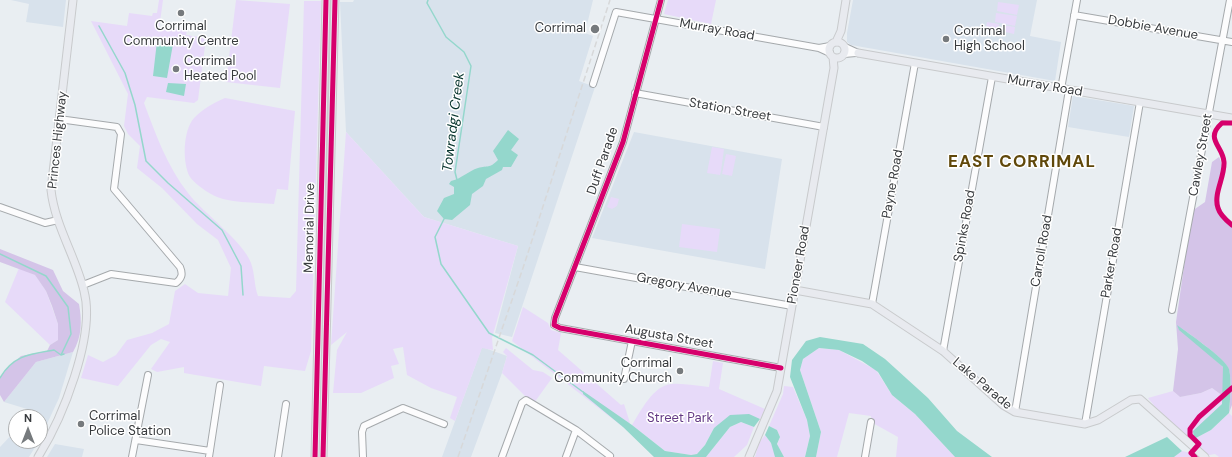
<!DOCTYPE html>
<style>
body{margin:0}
#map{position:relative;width:1232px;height:457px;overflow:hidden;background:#e9eef2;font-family:"DM Sans",sans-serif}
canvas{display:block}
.north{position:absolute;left:8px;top:409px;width:40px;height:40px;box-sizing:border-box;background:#fff;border:1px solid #afb1b2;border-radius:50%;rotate:0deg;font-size:11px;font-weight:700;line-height:16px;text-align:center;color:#383b3e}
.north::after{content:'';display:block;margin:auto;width:14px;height:18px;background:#767a7d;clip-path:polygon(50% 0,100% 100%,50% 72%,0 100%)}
</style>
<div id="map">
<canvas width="1232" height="457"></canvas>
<div class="north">N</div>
</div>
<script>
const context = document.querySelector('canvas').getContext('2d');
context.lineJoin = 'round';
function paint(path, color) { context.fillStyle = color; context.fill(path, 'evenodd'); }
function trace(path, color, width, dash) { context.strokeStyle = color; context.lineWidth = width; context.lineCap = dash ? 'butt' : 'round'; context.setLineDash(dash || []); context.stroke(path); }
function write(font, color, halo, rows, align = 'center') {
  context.font = font + ' "DM Sans",sans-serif'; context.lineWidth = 3; context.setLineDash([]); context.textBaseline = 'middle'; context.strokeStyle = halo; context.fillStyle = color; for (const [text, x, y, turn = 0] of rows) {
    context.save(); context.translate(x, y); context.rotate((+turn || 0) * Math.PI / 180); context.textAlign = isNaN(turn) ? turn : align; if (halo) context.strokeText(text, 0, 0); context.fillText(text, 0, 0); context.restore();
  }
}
paint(new Path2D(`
 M11,0H66L63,27L26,22L29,4Z
 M354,0H593L585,33L593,36L579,81L595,87L512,337L495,333L518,246L424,217L346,132L340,2H353Z
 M853,0H1037L1030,36L1061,42L1055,81L851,45L847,42V33Z
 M1073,96L1134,106L1129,137L1068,127Z
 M634,132L782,159L765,269L592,238Z
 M482,347L507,356L502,373L471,457H442Z
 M73,352L59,398L40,439V417H23L27,409L4,402L36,362Z
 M16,430V441H39L29,457H0V447Z
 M55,444L84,449L82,457H47Z`), '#d8e2ec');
paint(new Path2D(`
 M159,0H163L159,29L171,31L172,28L187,30L186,35L206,38L198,100L194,103L147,97L144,103C156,135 167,166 188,193C204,214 243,241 251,263C255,274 254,285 258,296L290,298L296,291L304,1H321L311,351L305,371L264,366L261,386L184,373V367L157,372L151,369L170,342L161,339L151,345L118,386L81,378L88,355L103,362L116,355L127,340L152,333L169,324L175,291L185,284L198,293L228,296L231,268L218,240L197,224L162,188L137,168L140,146L128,134L124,126L128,94L91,21L127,26L129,13L152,16L153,13H157Z
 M236,0L290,4L280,88L226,82Z
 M668,0H716L711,24L664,14Z
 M998,2L1019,5L1017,15L997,11Z
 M996,13L1017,16L1015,26L995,22Z
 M987,22L999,24L998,31L986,28Z
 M1003,25L1015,27L1014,34L1002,31Z
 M225,98L295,111L288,190L277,189L274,204C255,202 228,204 211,194C205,191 193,182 190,177C182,163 183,130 194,118C203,109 213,103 225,98Z
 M346,132L424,217L518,246L492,338L493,350L482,348L455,421L450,418L457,397L431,388L407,375L403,347L393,349L399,364L391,366L394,378L361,393H333L337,350L347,332L331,345Z
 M712,147L724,149L721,171L714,170L721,171L720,175L707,173Z
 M726,154L736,156L732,176L722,174Z
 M611,197L619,199L617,206L612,209L607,207Z
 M682,224L720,229L717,252L679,247Z
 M19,268L35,275L46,291L58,324V340L50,345L5,302Z
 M523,307L548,323L551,330L561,333L558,350L621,405L624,404L630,423L623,427L512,341Z
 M506,348L533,370L543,372L552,378L534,403L526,397L502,373L507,356L503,352Z
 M819,348L839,350L876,370L892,395L915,414L955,457H896L898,437L871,422V416L849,413L837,457H816L821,432L800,370L803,359Z
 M713,361L723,363L719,389L765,409L760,419L749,415L714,428L705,445L697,454L691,455L665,451L632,425C641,411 653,385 672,384C683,383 697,386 709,387Z
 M784,386L793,387L807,420L810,436L805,457H784L777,445L780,437L777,430L769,426L783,394Z
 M1212,388L1223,396L1222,404L1194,439L1211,430L1229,413L1232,416V457H1219L1215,454L1204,456L1156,408L1148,398L1173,391L1180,397L1201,393Z
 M741,422L754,427L747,445L734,457H706L730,427Z
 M765,435L771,443L776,457H755L759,443Z
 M1182,451L1191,453L1196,457H1174Z`), '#e7daf9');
paint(new Path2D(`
 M1219,157C1228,173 1214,195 1222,211C1224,215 1229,220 1232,223V405L1229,413C1230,399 1232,383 1229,370C1226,359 1191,335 1181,328L1223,367V396L1212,388L1201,393L1180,397L1173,391L1178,349L1176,322L1192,211L1205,202L1212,162Z
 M0,249L53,270L63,291L79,304C82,321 82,337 73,352L36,362L4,402L0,395V378L5,370L21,356L47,351L50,345L58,340V324L52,306L46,291L35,275L0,262Z`), '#d4c4e8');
paint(new Path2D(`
 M157,41L173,44L167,78L153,76Z
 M168,83L186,84L184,96L166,92Z
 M508,130L519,139L511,150L518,155L511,167H503L502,170L486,179L483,186L472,194L470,205L452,220L444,219L437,211L444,198L454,194V187L449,184L451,181C463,178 468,171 478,168C488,165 489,169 498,160L493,151Z
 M1177,325C1188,333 1225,358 1229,369C1232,382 1230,400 1229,413L1211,430L1194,439L1193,431L1222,404L1223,367L1179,330Z
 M820,337L863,344L885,359L928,398L957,431L992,457H955L915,414L892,395L878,372L862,361L839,350L819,348L803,359L800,370L821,432L816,457H805L810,436L807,420L790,377L792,360L806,341Z
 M583,391L632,425L665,451L691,455L697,454L705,445L714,428L730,415L749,414L760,419L754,427L741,422L730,427L706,457H654L623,427L583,394Z
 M769,426L777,430L780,437L777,444L784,457H775L771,443L765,435Z
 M1167,437L1182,451L1174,457H1125Z`), '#94d7cc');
trace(new Path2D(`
 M428,0L427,3L446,37L464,52L471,66L455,172L457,180
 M99,26L125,73L135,105L146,161L168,183L222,230L241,266L243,295
 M444,219L435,237L441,264L489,333L533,355L583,392
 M0,254L46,276L68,307L71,334L61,355
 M0,378C13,355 31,354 54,350L61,355L64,354`), '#94d7cc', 1.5);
const minor = new Path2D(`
 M661,0L623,142L555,318L554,325L560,328L781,368
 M1074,15L1232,42
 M845,47L858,53
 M819,48L830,46
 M844,54L856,53
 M593,84L616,12L819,48L830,53
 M1061,89L1077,0
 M635,93L824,127
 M59,119L117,127L121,134L114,189L180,267C183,274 182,278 176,283L111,274L83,285
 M0,207L45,223L58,220
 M575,267L792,306
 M872,304L915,63
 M1172,310L1230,0
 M943,351L992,77
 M624,379L632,341
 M1015,412L1069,90
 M1085,424L1140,102
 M136,440L210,451
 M132,457L148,375
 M209,457L220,385
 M278,457L286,404
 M363,457L362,432L364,426L403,408L444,424
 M502,457L522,403L526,400L576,430L610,456
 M566,457L576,430
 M865,457L871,422`);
const major = new Path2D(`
 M836,42L841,31L846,0
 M829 50a8 8 0 1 1 16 0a8 8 0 1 1-16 0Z
 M858,53L1232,118
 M795,290L872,304L943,351L1003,405L1015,412L1085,424L1098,420L1131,400L1140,399L1205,457
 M38,457C62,419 96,336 84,291C76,257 55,226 51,190L73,0
 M315,457L326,0
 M323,457L335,0
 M749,457L777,391L834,68L833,57`);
trace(minor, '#a5a9ac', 8);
trace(major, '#c8cacc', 9);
trace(minor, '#fcfcfd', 6);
trace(major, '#e8eaef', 7);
trace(new Path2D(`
 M458,457L523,268L610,0`), '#d7d8d9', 1.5, [6, 3]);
trace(new Path2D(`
 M661,0L623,142L555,318L554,325L560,328L781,368
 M1232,123H1222C1204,139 1223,146 1224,162C1225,177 1213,194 1218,208C1220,215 1227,221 1232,225
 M315,457L326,0
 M323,457L335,0
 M1195,457L1191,453L1199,444L1190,435V429L1199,417L1232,388`), '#d6006c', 5);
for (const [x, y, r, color] of [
 [181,13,4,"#767a7d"],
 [595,29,5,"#767a7d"],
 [946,39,4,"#767a7d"],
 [176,69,4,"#767a7d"],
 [680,371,4,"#767a7d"],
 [81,424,4,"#767a7d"]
]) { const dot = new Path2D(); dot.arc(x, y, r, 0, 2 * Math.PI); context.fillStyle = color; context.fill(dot); trace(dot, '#fff', 1.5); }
write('13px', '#383b3e', '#fff', [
 ["Corrimal",181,27,"center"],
 ["Community Centre",181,42,"center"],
 ["Corrimal",586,29,"right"],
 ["Corrimal",954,32],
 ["High School",954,47],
 ["Corrimal",184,62],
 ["Heated Pool",184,77],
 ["Corrimal",672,364,"right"],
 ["Community Church",672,379,"right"],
 ["Corrimal",89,417],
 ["Police Station",89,432]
], 'left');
write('13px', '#383b3e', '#fff', [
 ["Dobbie Avenue",1153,28,10],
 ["Murray Road",717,30,10],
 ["Murray Road",1045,86,10],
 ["Station Street",730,110,10],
 ["Princes Highway",58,140,-84],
 ["Cawley Street",1201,155,-80],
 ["Duff Parade",603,161,-71],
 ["Payne Road",893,184,-80],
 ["Spinks Road",965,226,-80],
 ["Memorial Drive",310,228,-89],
 ["Carroll Road",1042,251,-80],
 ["Parker Road",1112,263,-80],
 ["Pioneer Road",799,265,-80],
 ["Gregory Avenue",684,286,10],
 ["Augusta Street",669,337,10],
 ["Lake Parade",982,384,40]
]);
write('13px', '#653b85', '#fff', [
 ["Street Park",680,419]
]);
write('italic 14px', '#07352e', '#fff', [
 ["Towradgi Creek",454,122,-83]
]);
context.letterSpacing = '1px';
write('bold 17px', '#60480a', '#fff', [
 ["EAST CORRIMAL",1022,163]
]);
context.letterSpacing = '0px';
</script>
